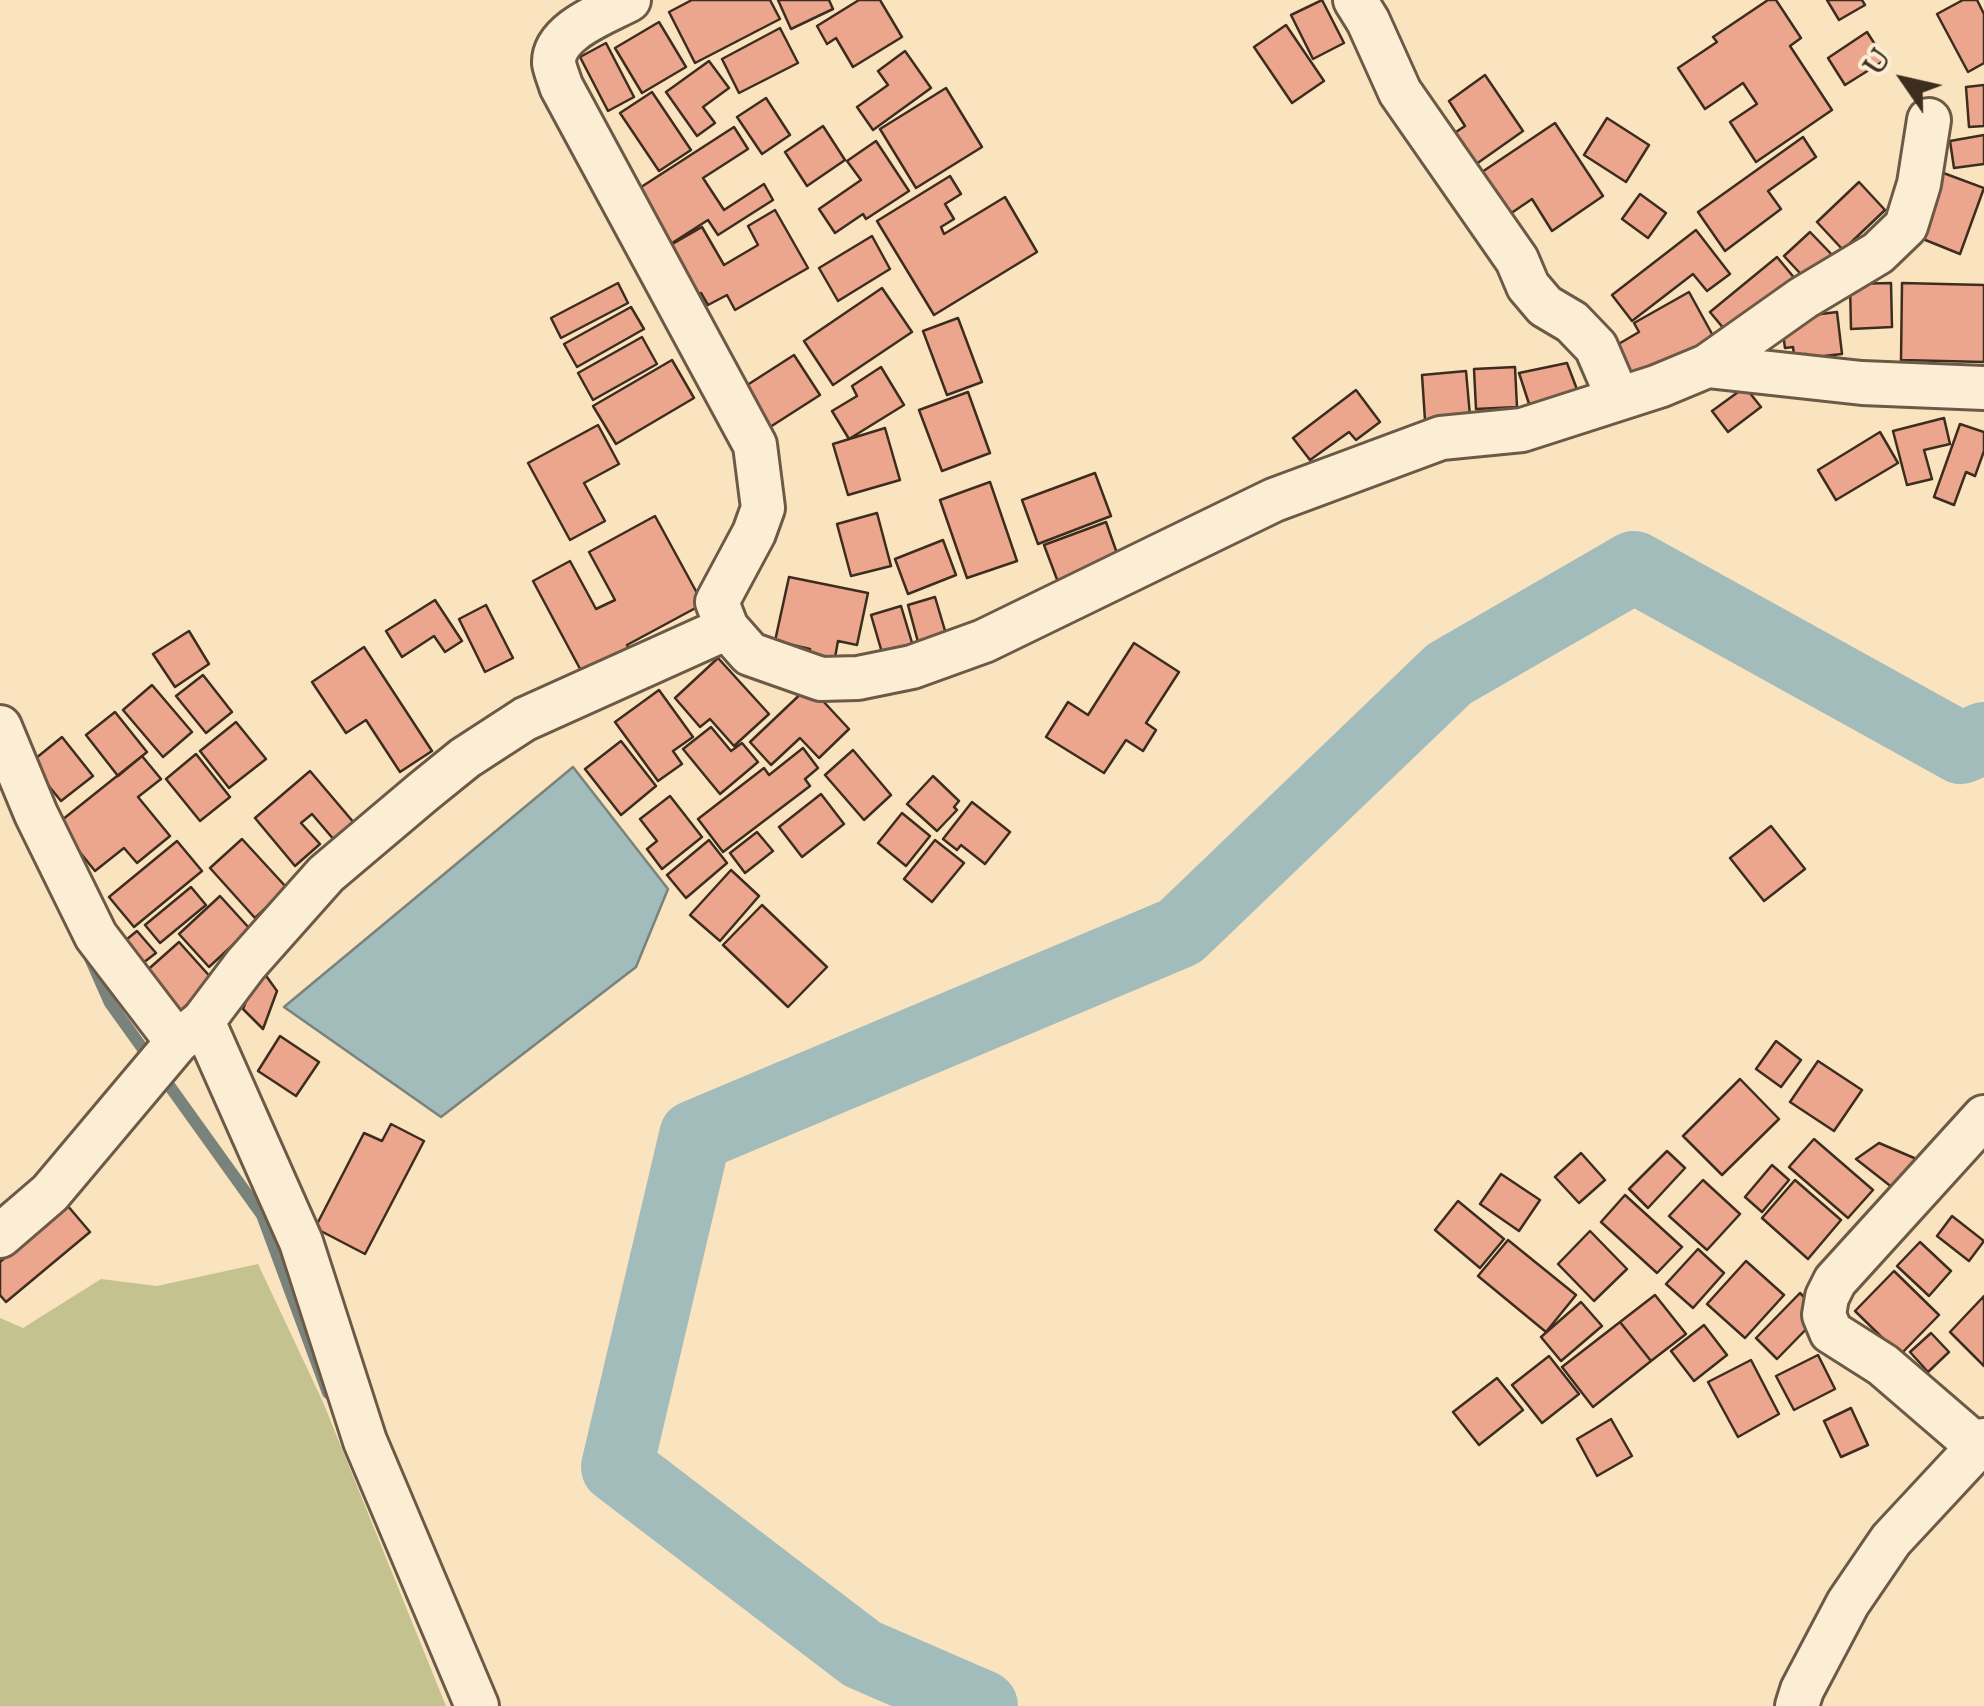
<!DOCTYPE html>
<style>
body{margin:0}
#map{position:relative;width:1984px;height:1706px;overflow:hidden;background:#fae3bf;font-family:"Sorts Mill Goudy",serif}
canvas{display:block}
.north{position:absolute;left:1854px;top:30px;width:100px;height:100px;-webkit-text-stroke:8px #fcedd5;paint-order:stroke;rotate:304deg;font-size:28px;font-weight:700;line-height:40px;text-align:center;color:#3d2d1e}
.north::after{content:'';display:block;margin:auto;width:35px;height:45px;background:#3d2d1e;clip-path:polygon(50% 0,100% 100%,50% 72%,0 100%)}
</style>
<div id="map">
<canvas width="1984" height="1706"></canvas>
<div class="north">U</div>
</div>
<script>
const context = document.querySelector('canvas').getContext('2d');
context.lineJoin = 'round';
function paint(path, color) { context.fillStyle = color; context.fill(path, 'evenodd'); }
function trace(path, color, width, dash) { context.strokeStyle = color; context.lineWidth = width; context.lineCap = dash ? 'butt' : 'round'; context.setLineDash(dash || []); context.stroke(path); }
paint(new Path2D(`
 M258,1264L323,1402L446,1706H0V1318L23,1328L101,1279L157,1286Z`), '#c4c28e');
const water = new Path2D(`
 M573,767L668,889L636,967L441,1117L284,1007Z`);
paint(water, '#a1bcbb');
trace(water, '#79837c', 2.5);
trace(new Path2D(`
 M90,958L110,1003L262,1215L328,1393`), '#79837c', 12);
trace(new Path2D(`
 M982,1706L862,1654L617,1467L695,1136L1180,932L1449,674L1634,567L1961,748L1984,738`), '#a1bcbb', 72);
const building = new Path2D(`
 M692,0H770L780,19L695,63L669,12Z
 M778,0H829L833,9L791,29Z
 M859,0H880L902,37L853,67L836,38L827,44L817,26Z
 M1322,0L1344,43L1313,59L1291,15Z
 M1768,0H1776L1801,38L1790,46L1832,110L1756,162L1730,122L1757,104L1743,83L1705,109L1678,68L1717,42L1713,37Z
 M1827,0H1862L1865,5L1839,20Z
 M1963,0H1977L1984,14V63L1968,72L1937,14Z
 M659,22L686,67L642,93L615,48Z
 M1286,25L1324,81L1292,103L1254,47Z
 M780,28L798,63L739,93L722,59Z
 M1867,32L1885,60L1845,85L1828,58Z
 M606,43L634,97L608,111L580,57Z
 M905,51L931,88L873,130L857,107L888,85L878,71Z
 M709,61L729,88L703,107L715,123L697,136L666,92Z
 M1485,75L1523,131L1472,167L1450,136L1465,126L1449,101Z
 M1984,85V126L1969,127L1966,87Z
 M946,88L982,147L916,188L880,129Z
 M652,92L691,150L659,171L620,113Z
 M766,98L790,135L762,154L737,117Z
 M1607,118L1649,145L1626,182L1584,155Z
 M1555,123L1603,196L1552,231L1532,199L1504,218L1476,176Z
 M823,126L845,160L807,186L785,152Z
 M734,127L748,149L703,178L724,210L764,184L773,200L718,235L708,220L669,245L635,191Z
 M1984,135V164L1954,168L1950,141Z
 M1803,137L1816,157L1768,191L1781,209L1725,251L1698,212Z
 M876,141L909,191L866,219L863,214L835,233L819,209L861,180L847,161Z
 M1938,171L1984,188L1960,254L1913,235Z
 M950,176L961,194L945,204L954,219L941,227L944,234L1005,197L1037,252L934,315L877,221Z
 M1859,182L1885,210L1843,250L1817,222Z
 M1640,194L1666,213L1648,238L1622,219Z
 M775,210L808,268L735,310L727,295L708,305L701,293L690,299L662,250L702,227L724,265L758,245L748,226Z
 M1696,230L1730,274L1707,291L1693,274L1632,321L1612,295Z
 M1810,232L1837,260L1810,284L1784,256Z
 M872,236L890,269L838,301L819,268Z
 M1777,257L1796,280L1729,335L1710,312Z
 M618,283L628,303L561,338L551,318Z
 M1891,283L1892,327L1851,329L1850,284Z
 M1902,283L1984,285V362L1901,360Z
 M882,288L912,332L833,385L804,341Z
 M1689,292L1717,343L1681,363L1676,355L1626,375L1610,349L1639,332L1634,323Z
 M631,307L644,329L577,367L564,344Z
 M1837,312L1842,354L1806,358V354L1794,355L1793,347L1785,348L1781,319Z
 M958,318L982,382L947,395L923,331Z
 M642,337L657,364L593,400L578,373Z
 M794,355L820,395L767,429L741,389Z
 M672,360L694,398L616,444L593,406Z
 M1567,363L1578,392L1532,413L1519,373Z
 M881,367L904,405L849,439L832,411L857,396L852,386Z
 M1515,367L1517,407L1476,409L1474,369Z
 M1466,371L1470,416L1425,420L1422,375Z
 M1745,387L1761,407L1728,432L1712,411Z
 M1356,390L1380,422L1356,440L1349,432L1310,460L1293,438Z
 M968,392L990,453L942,471L919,410Z
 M1944,418L1950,444L1924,450L1932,479L1907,485L1893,431Z
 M1960,424L1984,432V451L1975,476L1966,472L1954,505L1934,497Z
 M598,425L619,464L584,483L605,521L570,540L528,463Z
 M885,428L900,480L848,495L833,444Z
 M1880,432L1898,463L1836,500L1818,470Z
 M1095,473L1111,516L1038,544L1022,500Z
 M990,482L1017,561L967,578L940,500Z
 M877,513L891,566L851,576L837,524Z
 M655,516L703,604L627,645L632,655L586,680L533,581L570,561L596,609L615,600L589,552Z
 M1106,522L1119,559L1058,582L1044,545Z
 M943,540L956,575L908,594L895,559Z
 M789,577L868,593L857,645L838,641L834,663L808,658L810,649L775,641Z
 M935,597L946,634L918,642L908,605Z
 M435,600L462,641L445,652L434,636L402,657L386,631Z
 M486,605L513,658L485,672L459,619Z
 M901,606L913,646L883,656L871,615Z
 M189,631L209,664L175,687L153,654Z
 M1134,643L1179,672L1146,723L1156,730L1143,751L1126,740L1104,773L1046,737L1068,702L1088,715Z
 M364,647L432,751L400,772L366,720L346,733L312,682Z
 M718,658L769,714L734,746L710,719L700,727L675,698Z
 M203,675L232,712L206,733L176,696Z
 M152,685L192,732L163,757L123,710Z
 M809,686L849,729L819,758L800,738L771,765L750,742Z
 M659,690L693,737L673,751L682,764L658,781L615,722Z
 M115,712L147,752L118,776L86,735Z
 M236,722L266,759L229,788L200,751Z
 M711,727L731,751L742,743L758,762L720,794L683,749Z
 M62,737L93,776L61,801L30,763Z
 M621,741L656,786L621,815L585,769Z
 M803,748L818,768L805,779L810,786L723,852L698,819L764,768L769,775Z
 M853,750L891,795L864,820L825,775Z
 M196,754L230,797L200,821L166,779Z
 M142,756L161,779L138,797L170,836L137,863L124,848L95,871L57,824Z
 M310,771L355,824L335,841L312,814L301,823L320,844L295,866L255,818Z
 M933,776L959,801L954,807L957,810L937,831L907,804Z
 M821,794L844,824L802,857L779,827Z
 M670,796L702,837L662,869L647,849L657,841L640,819Z
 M972,802L1010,832L985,864L961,845L957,850L943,839Z
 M902,813L930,836L906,866L878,843Z
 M1771,826L1805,869L1764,901L1730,858Z
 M757,832L773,851L745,873L730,853Z
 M242,839L287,888L255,918L210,868Z
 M709,840L727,863L686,898L667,875Z
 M935,840L964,863L932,902L904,879Z
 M177,841L202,871L134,927L109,897Z
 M731,870L759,896L720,941L690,915Z
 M191,887L206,905L160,943L145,925Z
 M220,896L250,929L209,967L179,934Z
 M762,905L827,967L788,1007L723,945Z
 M137,931L156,953L139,966L121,944Z
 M179,942L214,981L177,1014L143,974Z
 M259,966L277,991L263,1029L243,1009Z
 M280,1036L319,1062L296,1096L258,1071Z
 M1776,1041L1801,1060L1781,1087L1756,1069Z
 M1818,1061L1862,1090L1834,1131L1790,1102Z
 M1740,1079L1779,1119L1722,1175L1683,1136Z
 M391,1124L424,1141L365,1254L315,1228L364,1133L382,1141Z
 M1814,1139L1873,1190L1848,1218L1789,1167Z
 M1879,1143L1933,1166L1907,1199L1856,1159Z
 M1667,1151L1685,1168L1648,1208L1629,1189Z
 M1581,1153L1605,1180L1579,1203L1555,1177Z
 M1772,1165L1789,1180L1762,1212L1745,1197Z
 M1501,1174L1540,1200L1519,1231L1480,1204Z
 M1703,1180L1740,1214L1707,1250L1669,1216Z
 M1795,1180L1841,1220L1808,1259L1762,1218Z
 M1625,1195L1682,1247L1657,1273L1601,1222Z
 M1458,1201L1504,1239L1480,1268L1435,1230Z
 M67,1205L90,1232L6,1302L0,1295V1262Z
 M1952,1216L1984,1241L1969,1261L1937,1236Z
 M1590,1231L1627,1269L1594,1301L1558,1264Z
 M1508,1240L1576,1295L1546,1332L1478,1276Z
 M1920,1242L1951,1271L1929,1296L1897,1266Z
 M1698,1249L1724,1273L1693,1308L1666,1284Z
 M1746,1261L1784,1295L1745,1338L1707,1304Z
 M1894,1271L1939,1315L1900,1355L1855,1311Z
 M1800,1293L1821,1314L1777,1359L1756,1338Z
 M1655,1295L1686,1334L1651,1361L1620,1322Z
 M1984,1296V1366L1950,1332Z
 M1581,1302L1602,1326L1561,1361L1541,1337Z
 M1620,1322L1651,1361L1593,1407L1562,1367Z
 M1704,1325L1727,1355L1694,1381L1671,1351Z
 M1931,1333L1949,1352L1928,1372L1910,1352Z
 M1818,1355L1835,1389L1794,1410L1776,1376Z
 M1549,1356L1579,1394L1542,1423L1512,1385Z
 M1751,1360L1779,1414L1738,1437L1708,1382Z
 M1497,1378L1523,1410L1479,1445L1453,1412Z
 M1851,1408L1868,1445L1841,1457L1824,1421Z
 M1611,1419L1632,1456L1597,1476L1577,1439Z`);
paint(building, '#eca68d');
trace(building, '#3d2d1e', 2.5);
const minor = new Path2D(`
 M629,0C605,13 553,31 554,63C555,70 559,79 561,86L755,445L763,508L754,533L717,602L727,628L750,654L821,679L858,678L912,667L984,641L1274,500L1441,438L1522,430L1659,386L1707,366L1862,383L1984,388
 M1355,0L1368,21L1400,92L1517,260L1528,286L1545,306L1572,322L1596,347L1618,398
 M1707,366L1803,298L1878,253L1906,226L1919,184L1929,120
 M0,727L36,814L96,936L177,1042
 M203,1021L301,1242L365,1441L477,1706
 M0,1236L50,1193L177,1042L203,1021L246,964L326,874L423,792L465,758L525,719L727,628
 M1977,1446L1883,1365L1831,1332L1824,1315L1827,1297L1835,1281L1984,1117
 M1797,1706L1802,1690L1848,1603L1891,1540L1984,1440`);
trace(minor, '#6c5a46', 48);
trace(minor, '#fcedd5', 42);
</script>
